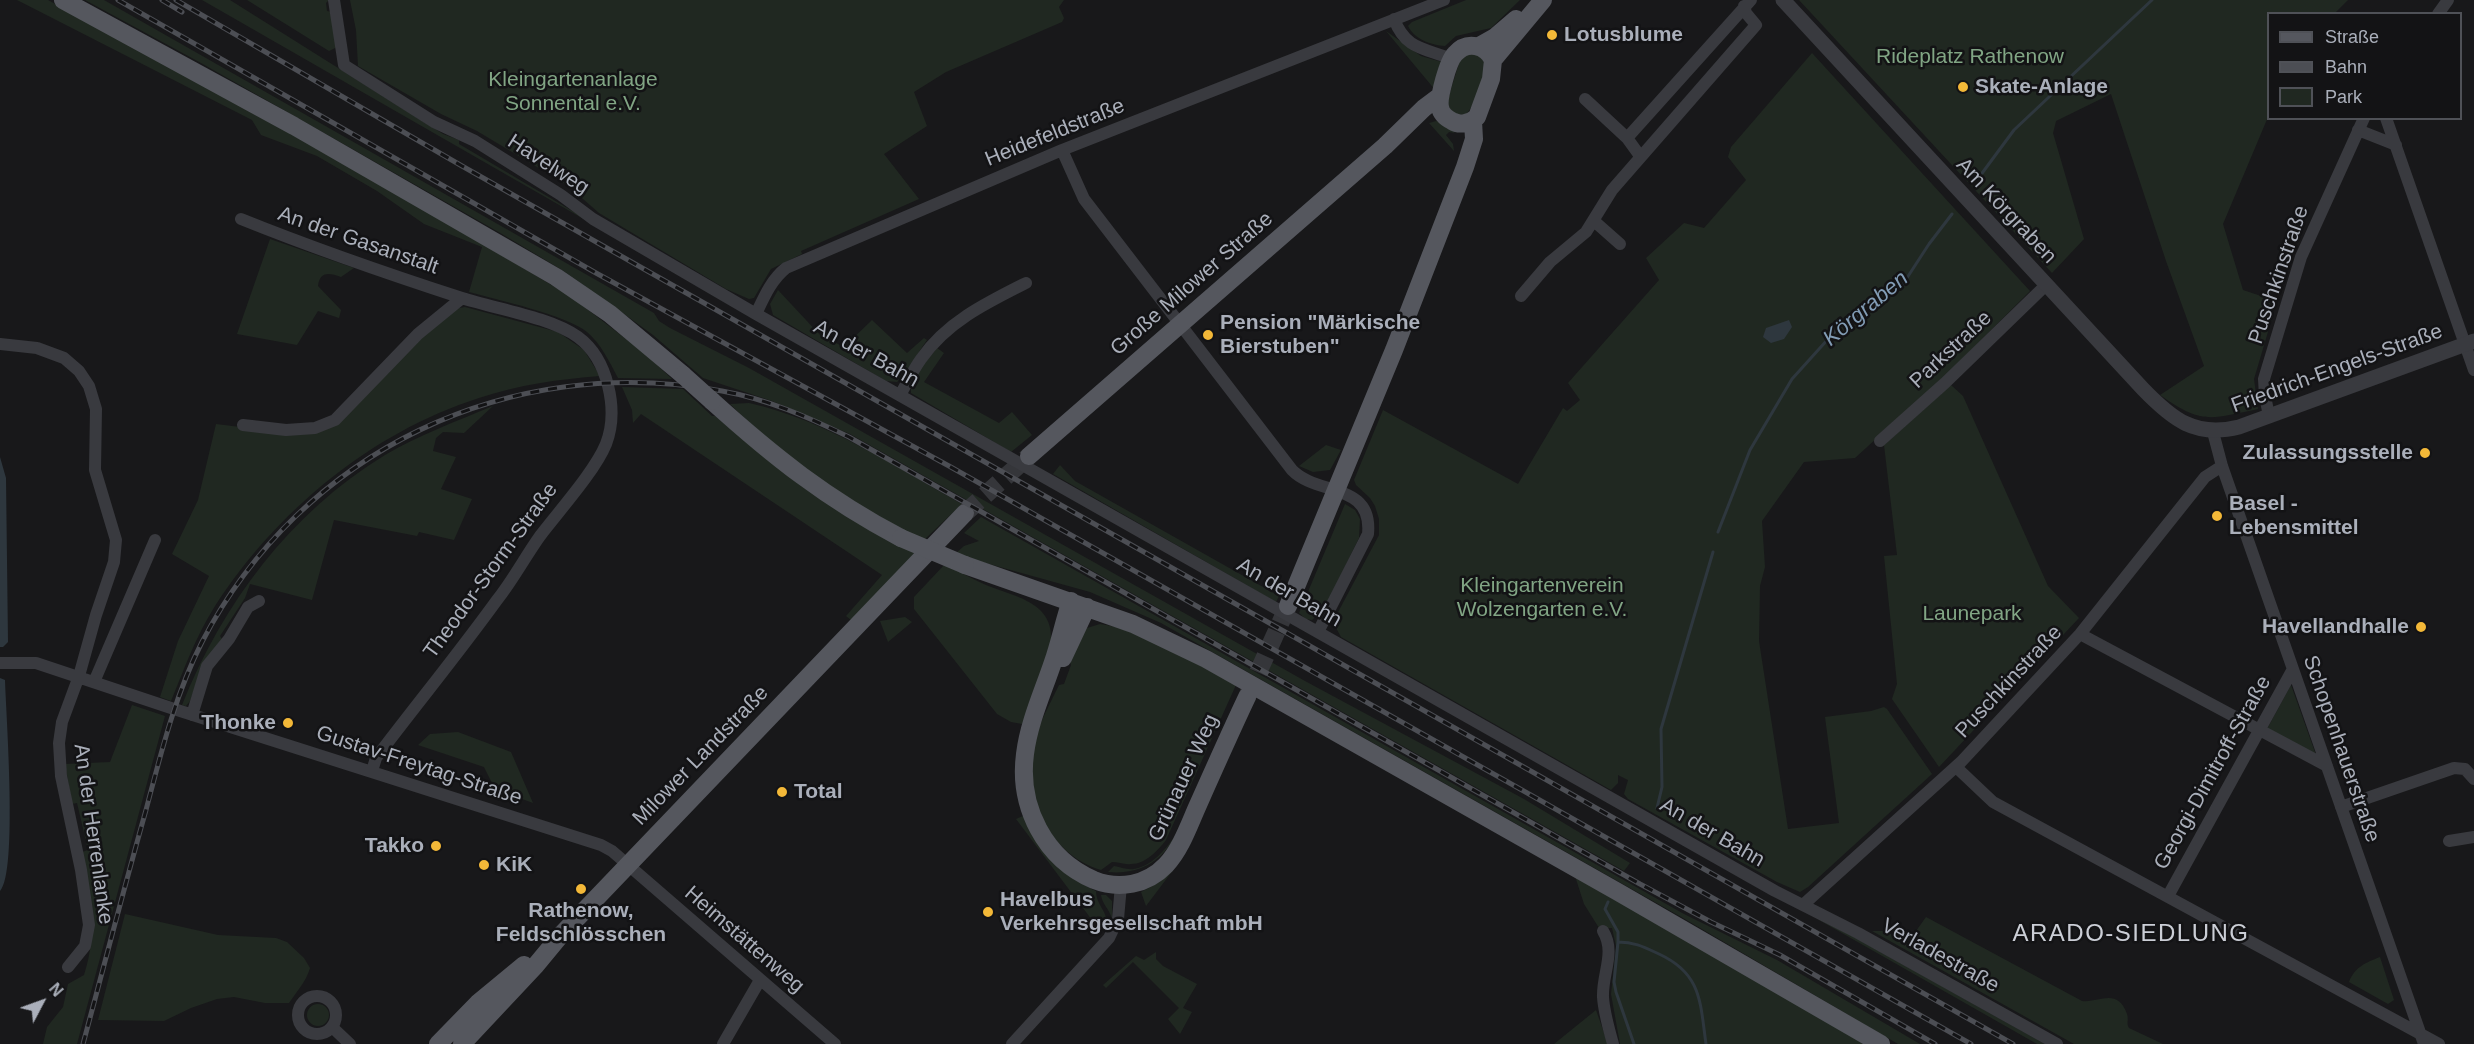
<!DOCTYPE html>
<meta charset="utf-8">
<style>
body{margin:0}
#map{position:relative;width:2474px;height:1044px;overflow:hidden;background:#18181a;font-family:Arial,sans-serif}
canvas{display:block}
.legend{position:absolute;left:2267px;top:12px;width:195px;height:108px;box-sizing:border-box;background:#131315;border:2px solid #4f5157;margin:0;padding:8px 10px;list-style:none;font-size:18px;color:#aaafba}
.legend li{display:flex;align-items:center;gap:12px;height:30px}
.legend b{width:30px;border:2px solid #4f5157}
.north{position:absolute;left:12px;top:972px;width:60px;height:60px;-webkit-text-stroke:4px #131315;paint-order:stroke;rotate:49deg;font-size:16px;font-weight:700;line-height:24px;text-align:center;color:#aaafba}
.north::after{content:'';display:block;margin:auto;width:21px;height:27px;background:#aaafba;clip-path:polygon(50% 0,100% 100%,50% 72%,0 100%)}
</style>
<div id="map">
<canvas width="2474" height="1044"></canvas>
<ul class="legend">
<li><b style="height:8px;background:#55575e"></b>Straße</li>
<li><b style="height:8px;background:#4c4e54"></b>Bahn</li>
<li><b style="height:16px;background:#202821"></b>Park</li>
</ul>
<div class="north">N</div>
</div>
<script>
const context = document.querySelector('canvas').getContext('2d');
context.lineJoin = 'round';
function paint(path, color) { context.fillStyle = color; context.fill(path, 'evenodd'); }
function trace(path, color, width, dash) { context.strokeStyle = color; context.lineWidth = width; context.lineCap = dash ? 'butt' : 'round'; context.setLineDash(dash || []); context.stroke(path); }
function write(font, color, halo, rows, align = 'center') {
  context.font = font + ' Arial,sans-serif'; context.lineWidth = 5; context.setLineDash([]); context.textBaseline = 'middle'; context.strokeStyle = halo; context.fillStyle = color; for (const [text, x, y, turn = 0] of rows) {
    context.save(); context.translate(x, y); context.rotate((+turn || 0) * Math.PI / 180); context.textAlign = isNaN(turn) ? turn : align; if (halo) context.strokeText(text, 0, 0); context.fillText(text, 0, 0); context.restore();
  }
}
paint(new Path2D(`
 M17,0H48L382,184L570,296L652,359V360L672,379L618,378C609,361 601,344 587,332C566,315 498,300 469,292L482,247L424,224L377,191L317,156L261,135L252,120Z
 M85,0H104L654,313L659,321L670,328L749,368L1305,681L1524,799L1630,863L1624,871L850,434L772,401L703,378L653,335L620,311L562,270L502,234L201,63Z
 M202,0H230L443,134L459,140V144L662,264Z
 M247,0H329L326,3L327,11L331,12L337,47L329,51Z
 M350,0H1064L1059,7L1064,18L1062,22L946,72L914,92L927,126L884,154L919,199L801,251L802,254L771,269L754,298L749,299L726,289L599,213L567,185L477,131L441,114L358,66L356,30Z
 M1466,0H1520L1491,28L1456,36L1445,46C1431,45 1414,39 1408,26L1412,22Z
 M1799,0H2348L2335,13L2268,14V117L2223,224L2243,290L2273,300V315L2254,379L2258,409C2209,419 2203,425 2160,395L2204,366L2166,261L2111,94L2056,121L2053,133L2084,239L2052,273Z
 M1386,31L1421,56L1442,62L1436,91Z
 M1470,53C1475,54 1480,55 1483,60C1489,69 1475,108 1465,115L1455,114L1450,109L1447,102L1460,60Z
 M1812,53L2030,291L1947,374L1855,458L1804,462L1762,521L1765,567L1760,586L1759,641L1788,829L1839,823L1825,717L1871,711L1884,707L1887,709L1932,774L1808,887L1800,892L1777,882L1628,799L1624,794L1628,780L1618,775V783L1611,790L1341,637L1335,626L1336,616L1379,535V519L1375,506L1370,498L1356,485L1354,480L1383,410L1518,484L1563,408L1567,411L1580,400L1568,383L1659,280L1646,258L1684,223L1704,228L1746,180L1728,157L1731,147Z
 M1436,121L1442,122L1455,133L1449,132L1446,135L1453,144L1454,151L1429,123Z
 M270,239L354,268L341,277C329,273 320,271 318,286L341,310L339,318L318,311L297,345L237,334Z
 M778,290L820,335L844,347L872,320L907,353L924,338L927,340C919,351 906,375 897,382L886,381L773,315L770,304Z
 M465,307L558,332L584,350L600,376C560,379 518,385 479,398C370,433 277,511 215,606C196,636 184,669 171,701L160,697L178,641L209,576L172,554L198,500L216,424L289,433L315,432L454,309Z
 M937,348L944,353L924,382L999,423L1012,412L1032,435L1011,452L911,393C910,375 927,362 937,348Z
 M1951,385L1963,396L2048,586L2079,618L1939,767L1892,699L1897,684L1884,556L1897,555L1884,445Z
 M622,387L683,389L712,416H715L801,486L917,553L851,620L846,616L882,575L641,414L633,423L632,410Z
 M749,403C826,420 894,466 962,504L924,540C850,504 789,462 730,404Z
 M493,406L464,433L443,432L436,438L433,451L456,457L441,489L472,499L454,540L419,532L417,536L334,520L312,600L250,584L245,598L220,636L222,639L203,665L190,701L186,706L182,705C223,603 290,513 385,455C419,435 457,421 493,406Z
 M1326,445L1341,450L1330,470L1313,472L1299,466Z
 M1060,465L1075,481L1279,596L1276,602L1053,474Z
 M1345,504L1355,510L1360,519L1359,538L1324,609L1312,620L1306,619L1299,613Z
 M981,517L1684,914L1777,960L1920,1044H1898L1683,918L1161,623L1090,592L971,559L956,553L964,546L979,541L964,533Z
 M945,564C959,571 972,579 986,585C1013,596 1053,602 1051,639C1051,656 1031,703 1025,722L1022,724L1011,722L997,714L914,609V597Z
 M905,617L912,622L888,642L880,621Z
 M1100,624C1138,628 1201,666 1236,685L1166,840C1158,850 1146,864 1131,864C1125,865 1118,862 1112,862L1101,870C1051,855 1023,800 1033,749C1037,726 1049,706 1059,685L1064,684L1071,665L1068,658L1087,628Z
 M2291,685L2316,755L2267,729Z
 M132,705L165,716L77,1044H43L47,1027L63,1007L68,984L84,975C99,929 89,898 82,852L88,850L77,803L72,804L65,764L110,762Z
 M458,732L511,752L533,803L495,789L484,767L418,745L430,734Z
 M1025,815C1047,847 1059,874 1096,891C1096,904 1106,910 1107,922L1101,932L1016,819Z
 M1175,836C1162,862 1138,875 1108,872L1114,866C1120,867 1127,870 1134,869C1152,866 1165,850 1175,836Z
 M1174,869L1146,906L1141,892L1156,884Z
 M1575,876L1866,1044H1620L1611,994L1616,946L1612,928H1599L1584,904Z
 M1101,895H1106L1112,901V919C1110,910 1102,904 1101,895Z
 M125,914L218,935L276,938L287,942L304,958L310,968C306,982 297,991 289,1003H265L234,997L217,999L191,1008L164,1021L98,1020Z
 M1812,916L1854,937L2045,1044H2037Z
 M1926,917L2082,1001C2100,1003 2117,987 2127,1014C2129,1020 2126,1023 2129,1028L2163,1044H2074L1872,931H1883L1905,940L1911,938Z
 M1156,952V959L1163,966L1197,984L1183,1008L1192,1012L1180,1034L1168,1019L1179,1008L1133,962L1106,988L1103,985L1136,956L1144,960Z
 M2380,957L2394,1000L2388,1004L2349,982C2355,967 2365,963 2380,957Z
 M307 1015a11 11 0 1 1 22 0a11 11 0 1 1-22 0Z
 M1596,1010L1608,1044H1554Z`), '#202821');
paint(new Path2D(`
 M1789,320L1792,327L1784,339L1771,343L1763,337L1766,328Z
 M0,457L6,478L8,642L3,647H0Z
 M0,678L5,680C6,714 18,873 0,891Z`), '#2e373e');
trace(new Path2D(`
 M1977,180L2014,130L2152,0
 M1718,532L1750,450L1792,379L1838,328L1885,299L1903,284L1929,244L1952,214
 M1657,808L1662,787L1661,729L1713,552
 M1608,902L1605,909L1618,932V942C1635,942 1644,947 1659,954C1702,974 1700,1002 1706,1044
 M1618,942L1614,982L1616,992L1634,1044`), '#2e373e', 3);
trace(new Path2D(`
 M965,513L1029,456
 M1247,697L1288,606`), '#35363a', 18, [18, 9]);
trace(new Path2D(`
 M334,0L344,65L434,122L475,141L561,195L593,219L756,314L1775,891L1858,933L2057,1044
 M2438,14L2448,0
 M1394,19C1406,50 1424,48 1452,59
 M1585,99L1627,138L1640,156
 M2386,118L2474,370
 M2358,130L2396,145
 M1627,138L1751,0
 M1062,150L1084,199L1292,470C1317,496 1373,482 1368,534L1318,632
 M241,219C313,248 388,274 462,298C496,309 550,317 578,337C608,359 619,410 606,444C595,471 559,511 540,536C525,557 513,580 497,600C458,654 416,705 376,758L372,771
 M1594,221L1620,244
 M1521,296L1550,262L1586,232L1612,190L1756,25L1746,13L1744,6
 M756,314C764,297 771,280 786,268L1062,150L1444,0
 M0,344L37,348L64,358L79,371L89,386L96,409L95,470L116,540L114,562L96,615L79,676L62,722L59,743L61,776L81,870L89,925L85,946L68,967
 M900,395C907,383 913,370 921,359C947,322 986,303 1026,283
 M2269,416L2265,396L2264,379L2301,257L2364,118
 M243,425L286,430L315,428L335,420L418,334L462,298
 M2213,432L2222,466L2424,1044
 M1880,441L1945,383L2046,285
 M2080,634L2327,766
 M0,663H36L174,709L601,845L612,851L835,1044
 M94,682L155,540
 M192,715L207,666L229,639L248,607L259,601
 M1956,767L1993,802L2439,1044
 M2341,807L2454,768L2465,769L2474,779
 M2449,841L2474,837
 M2168,896L2293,669
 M1804,904L1961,762L2080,634L2205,477L2222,466
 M1603,931C1616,952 1602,974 1603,997C1604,1013 1609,1029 1613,1044
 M298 1015a19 19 0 1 1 38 0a19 19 0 1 1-38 0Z
 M332,1027L350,1044
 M723,1044L760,980
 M1012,1044L1109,938L1118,919L1121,885`), '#393a3f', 12);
trace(new Path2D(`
 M1783,0L2143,389C2172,419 2195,438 2239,427L2474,341`), '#393a3f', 15);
trace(new Path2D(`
 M63,0L294,126L556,277L610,314L683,375
 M1479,46L1495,37L1516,19
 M1493,60C1486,45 1467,40 1455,54C1448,61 1438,98 1440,107C1441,114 1446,118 1452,121C1460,126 1470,123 1477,117L1491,79L1493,60L1543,0
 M712,401C774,457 827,499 901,538
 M1029,456L1385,146L1424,108L1440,96
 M965,565L1133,624L1206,659L1618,892L1881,1044
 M1071,601C1064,621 1060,642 1053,662C1043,692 1029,722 1025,754C1018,807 1045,859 1094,880C1119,890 1147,885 1166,865C1181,849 1189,825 1198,805C1214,769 1230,733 1247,697
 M1288,606L1394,350L1465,167L1474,139L1473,121
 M1063,658L1087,607
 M438,1044L478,1003L524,965
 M462,1044L536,965L560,936L965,513`), '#55575e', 18);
const rail = new Path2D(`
 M118,0L596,273L949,466L1971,1044
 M162,0L182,12
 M176,0L462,166L2013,1044
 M83,1044C104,966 124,888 146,810C161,753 175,695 202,642C302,450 510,352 722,391C767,399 808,417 849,437L1640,884L1711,922L1780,955L1935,1044`);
trace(rail, '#4c4e54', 5);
trace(rail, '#131315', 3, [9]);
trace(new Path2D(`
 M683,375L712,401
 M901,538L965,565`), '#55575e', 18);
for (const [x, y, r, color] of [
 [1552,35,6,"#f3b838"],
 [1963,87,6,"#f3b838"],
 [1208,335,6,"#f3b838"],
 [2425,453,6,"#f3b838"],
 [2217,516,6,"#f3b838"],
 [2421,627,6,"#f3b838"],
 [288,723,6,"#f3b838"],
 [782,792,6,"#f3b838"],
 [436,846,6,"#f3b838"],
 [484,865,6,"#f3b838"],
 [581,889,6,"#f3b838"],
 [988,912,6,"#f3b838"]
]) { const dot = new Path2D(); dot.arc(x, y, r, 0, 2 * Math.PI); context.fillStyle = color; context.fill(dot); trace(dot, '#131315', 2); }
write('bold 21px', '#aaafba', '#131315', [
 ["Lotusblume",1564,35],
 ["Skate-Anlage",1975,87],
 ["Pension \"Märkische",1220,323],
 ["Bierstuben\"",1220,347],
 ["Zulassungsstelle",2413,453,"right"],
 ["Basel -",2229,504],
 ["Lebensmittel",2229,528],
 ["Havellandhalle",2409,627,"right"],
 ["Thonke",276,723,"right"],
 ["Total",794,792],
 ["Takko",424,846,"right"],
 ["KiK",496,865],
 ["Havelbus",1000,900],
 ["Verkehrsgesellschaft mbH",1000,924],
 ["Rathenow,",581,911,"center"],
 ["Feldschlösschen",581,935,"center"]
], 'left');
write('21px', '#81a584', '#131315', [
 ["Rideplatz Rathenow",1970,57],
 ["Kleingartenanlage",573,80],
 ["Sonnental e.V.",573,104],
 ["Kleingartenverein",1542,586],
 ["Wolzengarten e.V.",1542,610],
 ["Launepark",1972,614]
]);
write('21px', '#aaafba', '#131315', [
 ["Heidefeldstraße",1055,133,-22],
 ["Havelweg",548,165,33],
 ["Am Körgraben",2006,211,47],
 ["An der Gasanstalt",358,241,19],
 ["Puschkinstraße",2279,275,-71],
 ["Große Milower Straße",1192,284,-41],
 ["Parkstraße",1951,350,-43],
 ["An der Bahn",866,354,29],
 ["Friedrich-Engels-Straße",2337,369,-20],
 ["Theodor-Storm-Straße",491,571,-54],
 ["An der Bahn",1289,593,30],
 ["Puschkinstraße",2009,682,-47],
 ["Schopenhauerstraße",2341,749,71],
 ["Milower Landstraße",701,756,-46],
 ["Gustav-Freytag-Straße",419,766,18],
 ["Georgi-Dimitroff-Straße",2213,773,-61],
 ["Grünauer Weg",1184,778,-65],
 ["An der Bahn",1712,833,30],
 ["An der Herrenlanke",93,834,82],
 ["Heimstättenweg",744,940,41],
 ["Verladestraße",1940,956,29]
]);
write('italic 22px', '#829cb5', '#131315', [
 ["Körgraben",1866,309,-40]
]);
context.letterSpacing = '1.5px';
write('24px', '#cbced6', '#131315', [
 ["ARADO-SIEDLUNG",2131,934]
]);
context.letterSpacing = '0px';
</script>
